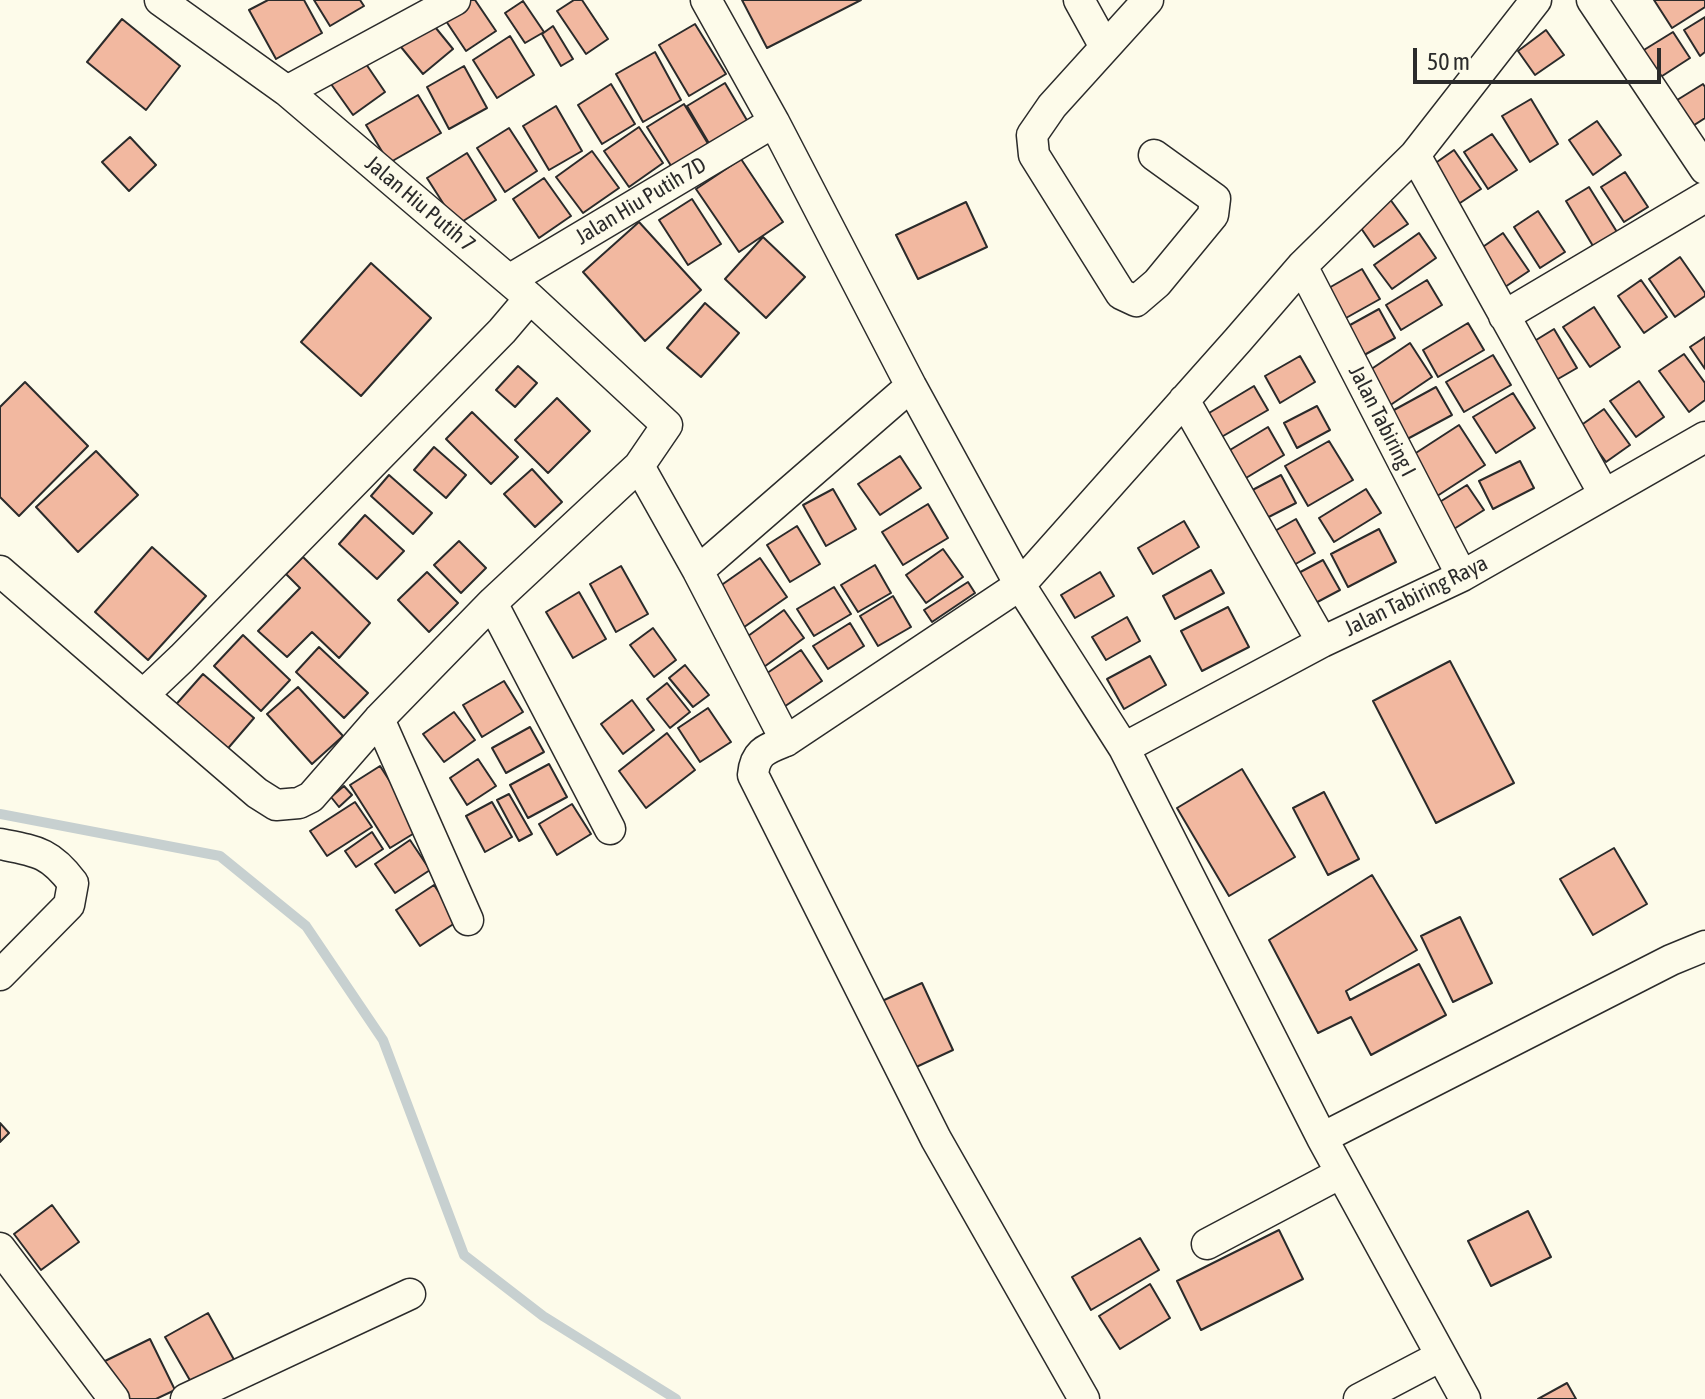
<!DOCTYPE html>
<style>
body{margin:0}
#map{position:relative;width:1705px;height:1399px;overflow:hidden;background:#fdfbea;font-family:"Asap Condensed",sans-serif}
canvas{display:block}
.scale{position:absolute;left:1413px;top:48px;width:248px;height:36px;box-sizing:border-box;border:4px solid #2b2b2b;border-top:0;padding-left:10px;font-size:24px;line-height:28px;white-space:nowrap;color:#2b2b2b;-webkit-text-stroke:6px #fdfbea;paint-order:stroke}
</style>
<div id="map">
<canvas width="1705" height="1399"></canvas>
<div class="scale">50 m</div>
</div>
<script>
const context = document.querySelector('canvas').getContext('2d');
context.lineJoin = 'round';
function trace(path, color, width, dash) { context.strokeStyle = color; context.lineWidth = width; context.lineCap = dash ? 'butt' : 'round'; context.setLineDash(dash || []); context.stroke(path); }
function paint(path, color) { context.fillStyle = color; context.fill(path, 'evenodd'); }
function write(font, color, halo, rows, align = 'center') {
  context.font = font + ' "Asap Condensed",sans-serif'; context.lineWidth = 6; context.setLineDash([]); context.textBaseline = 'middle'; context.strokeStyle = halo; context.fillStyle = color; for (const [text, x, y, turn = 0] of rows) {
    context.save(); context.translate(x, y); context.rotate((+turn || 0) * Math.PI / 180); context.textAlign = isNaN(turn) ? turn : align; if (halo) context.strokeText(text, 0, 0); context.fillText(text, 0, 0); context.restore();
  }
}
trace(new Path2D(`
 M0,814L220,856L306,926L383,1040L464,1255L543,1316L676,1399`), '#c7d0d0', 10);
const building = new Path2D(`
 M268,0H304L322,33L276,59L249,10Z
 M314,0H360L364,6L330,26Z
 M471,0H475L496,31L466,51L444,18Z
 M574,0H582L608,39L586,54L557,11Z
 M742,0H861L767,48Z
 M1654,0H1705V7L1672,28Z
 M523,1L544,32L525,43L505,13Z
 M1705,17V52L1700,56L1684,30Z
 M122,19L180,66L146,110L87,62Z
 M431,22L453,49L423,74L401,47Z
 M695,24L726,74L689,96L659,45Z
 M553,26L573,59L561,66L542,34Z
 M1546,30L1564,55L1535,75L1518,51Z
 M1673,32L1690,58L1656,80L1639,53Z
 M510,36L534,75L497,98L473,60Z
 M655,52L681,100L643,122L616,74Z
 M364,61L385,92L353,115L331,84Z
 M464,66L487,108L449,129L427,87Z
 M725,83L748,122L710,145L687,106Z
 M611,84L635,124L602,144L578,105Z
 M1703,84L1705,87V118L1685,131L1669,105Z
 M418,95L441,133L389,163L366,125Z
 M1531,99L1558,144L1530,162L1502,116Z
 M684,104L710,147L673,169L647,127Z
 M556,106L582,151L549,170L523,126Z
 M1597,121L1621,155L1593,175L1569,140Z
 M639,127L663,163L629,187L604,151Z
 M509,128L537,171L505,192L477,148Z
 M1492,134L1517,170L1488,189L1464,152Z
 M130,137L156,165L129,191L102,162Z
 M1454,150L1481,189L1454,207L1427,169Z
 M592,151L619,188L583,213L556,177Z
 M467,153L496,200L457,225L427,178Z
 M741,159L783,222L739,252L696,189Z
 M1625,172L1648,207L1624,222L1601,187Z
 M544,178L571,216L539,238L513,199Z
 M1589,187L1617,232L1593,246L1566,201Z
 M1387,195L1408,224L1374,247L1354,218Z
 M692,199L721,244L688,265L659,220Z
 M966,202L987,247L918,279L896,235Z
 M1538,211L1565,252L1540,268L1514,227Z
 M639,222L701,290L645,341L583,272Z
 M1419,233L1436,258L1392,289L1374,265Z
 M1503,233L1529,271L1499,291L1474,253Z
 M763,237L805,277L766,318L725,279Z
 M1680,257L1705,293V296L1675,317L1649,279Z
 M371,263L431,318L361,396L301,342Z
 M1362,269L1380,299L1337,323L1320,293Z
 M1427,280L1442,305L1401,330L1386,305Z
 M1641,280L1667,317L1644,333L1618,296Z
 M705,303L739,333L701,377L667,348Z
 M1594,307L1620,347L1590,367L1563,327Z
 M1379,309L1395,338L1357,359L1341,330Z
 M1468,323L1484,350L1438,377L1423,350Z
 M1554,329L1577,368L1551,383L1528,345Z
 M1705,337V369L1690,347Z
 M1410,343L1432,377L1386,408L1364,374Z
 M1684,354L1705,383V400L1689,412L1659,371Z
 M1493,355L1511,385L1464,412L1446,382Z
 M1300,356L1315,382L1280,403L1265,376Z
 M518,366L537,383L515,407L496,390Z
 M1639,381L1664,417L1636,437L1610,401Z
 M25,382L88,446L19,516L0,497V407Z
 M1254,386L1268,410L1218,439L1204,416Z
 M1436,387L1452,415L1398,444L1383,416Z
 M1513,393L1535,428L1496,453L1473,417Z
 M557,398L590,431L548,473L515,440Z
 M1317,406L1330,430L1297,448L1284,423Z
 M1604,409L1630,445L1606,462L1580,426Z
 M472,412L518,457L491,484L446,439Z
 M1459,425L1485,465L1431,500L1405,460Z
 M1268,427L1284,455L1241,481L1225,453Z
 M1329,441L1353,480L1308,506L1285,466Z
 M434,447L466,475L446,498L414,470Z
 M96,451L138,495L78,552L36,507Z
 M900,456L921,488L880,515L858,484Z
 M1520,461L1534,488L1493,509L1479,481Z
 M532,469L562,502L535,527L504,494Z
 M389,475L432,513L413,534L371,496Z
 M1281,475L1296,503L1257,523L1243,495Z
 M1467,485L1484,510L1446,534L1430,508Z
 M833,489L856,529L826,546L803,505Z
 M1366,489L1381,513L1334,542L1319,518Z
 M928,504L948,538L903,565L882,532Z
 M365,515L404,551L377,579L339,544Z
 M1296,519L1315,553L1285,570L1266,536Z
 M1184,521L1199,547L1153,574L1138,548Z
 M797,526L820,564L790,582L767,545Z
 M1379,529L1396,562L1348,587L1331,554Z
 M459,541L486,568L461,593L434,565Z
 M152,547L206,596L148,660L95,612Z
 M943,549L963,577L926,603L906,575Z
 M303,557L370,623L339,658L312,632L287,657L258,631L300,588L286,574Z
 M760,558L787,597L740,630L713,591Z
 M1323,560L1340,590L1308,607L1291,577Z
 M875,565L891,593L858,612L841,585Z
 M621,566L648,614L616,632L590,584Z
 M1211,570L1224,593L1175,619L1163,596Z
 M427,572L458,603L429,632L398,600Z
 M1100,572L1114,596L1075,618L1061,595Z
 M968,582L975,593L932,622L924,610Z
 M834,587L851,614L814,636L797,609Z
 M579,592L606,639L573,658L546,612Z
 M893,596L911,627L878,646L860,616Z
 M1228,607L1249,647L1202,671L1181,631Z
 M784,610L804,638L757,672L737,644Z
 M1127,617L1140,641L1106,660L1092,637Z
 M850,623L864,646L828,669L813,646Z
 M653,628L676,660L654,677L630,645Z
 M243,635L290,680L261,711L214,666Z
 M319,647L368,693L344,718L296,672Z
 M801,650L822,681L778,711L757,680Z
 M1150,656L1166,685L1124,709L1107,679Z
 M1450,661L1514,783L1436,823L1373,701Z
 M685,665L709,695L693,707L669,678Z
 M203,674L254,718L224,753L172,709Z
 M504,681L523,712L482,737L463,705Z
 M667,683L690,712L670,728L647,699Z
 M298,687L343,736L312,764L267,714Z
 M632,700L654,730L623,754L601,724Z
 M708,708L731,742L700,762L678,728Z
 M454,712L475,740L444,762L423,734Z
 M530,727L544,752L506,773L492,748Z
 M667,733L695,770L646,808L619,771Z
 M478,759L496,786L467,805L450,778Z
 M549,764L567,797L528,818L510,785Z
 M380,766L421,829L390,848L350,785Z
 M1242,769L1295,857L1229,896L1177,808Z
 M344,786L352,795L339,807L331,797Z
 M1324,792L1359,859L1328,875L1293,808Z
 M509,794L532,834L519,841L497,800Z
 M355,802L372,827L327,856L310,831Z
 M492,802L512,837L485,852L466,816Z
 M572,804L591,834L557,855L539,824Z
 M372,832L383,849L356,867L345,851Z
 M410,840L430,870L395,893L375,864Z
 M1614,848L1647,904L1593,935L1560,879Z
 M1372,875L1417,950L1346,991L1350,1000L1419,964L1446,1015L1371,1055L1351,1017L1318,1033L1269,940Z
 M434,885L458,921L420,946L396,910Z
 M1460,917L1492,983L1453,1002L1421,936Z
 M922,983L953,1050L914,1068L882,1001Z
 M0,1123L9,1133L0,1142Z
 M52,1205L79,1242L41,1270L14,1234Z
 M1528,1211L1551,1257L1491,1286L1468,1241Z
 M1279,1230L1303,1279L1201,1330L1177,1281Z
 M1140,1238L1159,1270L1091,1310L1072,1277Z
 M1150,1284L1170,1318L1120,1349L1099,1316Z
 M208,1313L237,1365L195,1389L165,1337Z
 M150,1339L175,1390L156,1399H124L105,1361Z
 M1567,1383L1576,1399H1538Z`);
paint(building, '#f2b8a0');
trace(building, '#2b2b2b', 2);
const street = new Path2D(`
 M706,0L774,122L911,386L1020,585L1124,748L1322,1138L1465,1399
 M1079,0L1105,47
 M1148,0L1052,106L1032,135L1034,155L1121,294L1136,301L1157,283L1213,215L1215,199L1154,155
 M1592,0L1705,169
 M287,91L455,0
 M1415,155L1604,494
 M1302,266L1462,576
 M509,280L774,122
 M1504,316L1705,197
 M1184,400L1322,642
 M639,466L698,571L786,741L1020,585L1238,340L1302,266L1415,155L1536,0
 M0,571L143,695L182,658L502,331L530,298
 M698,571L911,386
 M492,603L610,829
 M143,695L257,793L276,805L299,803L311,797L379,719L492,603L639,466L667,425L530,298L287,91L160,0
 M379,719L468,920
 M786,741C766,749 755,752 753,775L936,1139L1084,1399
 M1124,748L1322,642L1462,576L1705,437
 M0,844C36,851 50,852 73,883L69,905L0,975
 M1322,1138L1671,960L1705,946
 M1207,1244L1341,1173
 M0,1248L114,1399
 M186,1399L410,1294
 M1359,1399L1441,1356`);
trace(street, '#2b2b2b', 33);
trace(street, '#fdfbea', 30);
write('22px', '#2b2b2b', '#fdfbea', [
 ["Jalan Hiu Putih 7D",641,201,-31],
 ["Jalan Hiu Putih 7",420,204,40],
 ["Jalan Tabiring I",1382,421,63],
 ["Jalan Tabiring Raya",1416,596,-26]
]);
</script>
